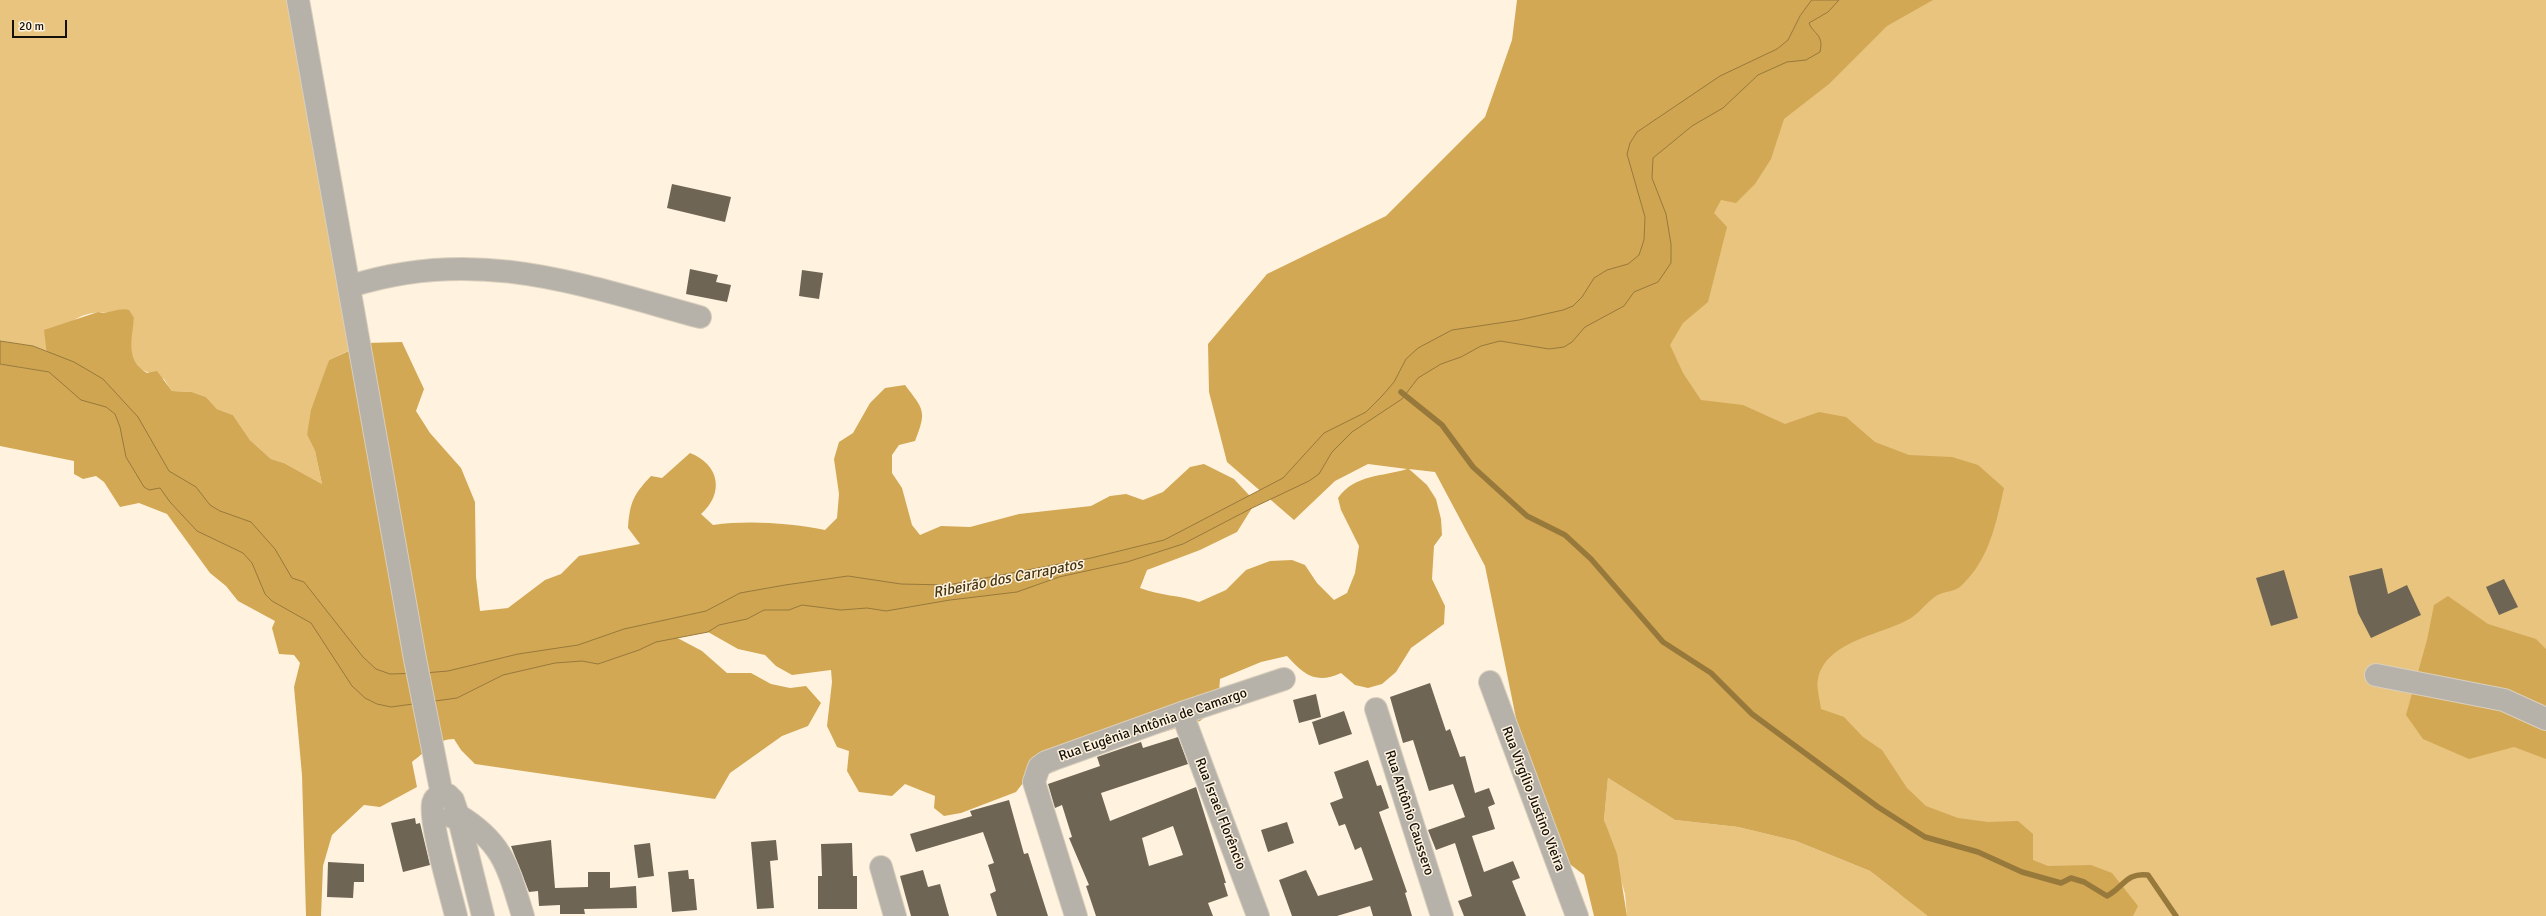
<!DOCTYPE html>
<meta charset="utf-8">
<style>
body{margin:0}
#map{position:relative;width:2546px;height:916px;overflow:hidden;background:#fff3df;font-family:Signika,sans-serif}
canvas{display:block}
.scale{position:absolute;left:12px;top:20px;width:55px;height:18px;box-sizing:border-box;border:2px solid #15110a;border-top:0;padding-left:5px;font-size:12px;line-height:14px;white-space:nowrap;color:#15110a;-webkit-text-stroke:3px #fff3df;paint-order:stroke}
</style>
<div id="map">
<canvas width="2546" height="916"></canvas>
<div class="scale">20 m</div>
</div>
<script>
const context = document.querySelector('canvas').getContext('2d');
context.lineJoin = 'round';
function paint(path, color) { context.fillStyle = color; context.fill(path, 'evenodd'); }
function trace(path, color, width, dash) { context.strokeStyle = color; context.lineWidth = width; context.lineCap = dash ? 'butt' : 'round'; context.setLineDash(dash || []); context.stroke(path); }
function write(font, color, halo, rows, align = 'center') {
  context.font = font + ' Signika,sans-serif'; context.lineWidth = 3; context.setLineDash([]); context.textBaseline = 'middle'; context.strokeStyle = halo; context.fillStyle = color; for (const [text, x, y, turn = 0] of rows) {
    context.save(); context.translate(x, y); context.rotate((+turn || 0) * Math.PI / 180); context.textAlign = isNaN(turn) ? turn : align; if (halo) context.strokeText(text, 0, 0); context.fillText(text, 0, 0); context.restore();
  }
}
paint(new Path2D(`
 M0,0H290L352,349L329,360L307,435L315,451L322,484L284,463L271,459L250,440L233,415L217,409L206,397L192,392L172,391L164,379L140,369L133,359L129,345L134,318C115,312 92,308 73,321C63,328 54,342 46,351L33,346L0,341Z
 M1909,0H2546V916H1627L1625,894L1604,820L1608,778L1675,820L1738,827L1796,841L1870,871L1901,895L1637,315L1743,150Z`), '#e8c47f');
paint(new Path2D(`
 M1517,0H1933L1887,26L1829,84L1784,119L1771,159L1755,184L1736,203L1721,200L1714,213L1727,227L1708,302L1683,323L1670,345L1683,373L1701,400L1743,405L1785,424L1819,412L1846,417L1875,442L1909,455L1952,457L1978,465L2004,488C1996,524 1989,560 1961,586C1955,592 1943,591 1936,596C1927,602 1920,612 1911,618C1883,635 1826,640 1818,679C1816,687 1820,700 1821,709L1844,717L1863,737L1882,750L1907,788L1926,806L1958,818L1988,822L2018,821L2033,834V860L2048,866L2091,865L2112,873L2138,906L2133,916H1928L1870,871L1796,841L1738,827L1675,820L1608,778L1604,820L1617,854L1627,916H1594L1584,875L1567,862L1519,733L1485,566L1435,472L1409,469L1427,485L1436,499L1441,519L1442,535L1434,546L1432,579L1445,606L1444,624L1411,648L1396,672L1382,684L1368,688L1355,685L1341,673C1316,685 1303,674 1287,656L1261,662L1220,679L1218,707L1200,721L1079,758L1054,772L1026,779L1016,792L961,813L944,816L934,808L935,796L905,784L892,796L859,792L847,771L849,751L837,747L827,726L832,682L831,670L792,675L776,666L765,655L738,649L708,632L653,625L702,651L727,673H751L771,684L790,688L806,686L821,703L808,726L782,736L730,773L715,799L475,764L461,750L454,739C437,739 425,752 412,762L417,787L380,807L364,805L332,835L323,866L321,916H306L302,775L294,687L300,663L294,655L279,654L272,628L275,621L238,601L226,586L210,573L167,514L139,503L120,507L104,482L96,476L83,479L74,474V461L0,446V364L49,372L44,330L98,312C109,315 118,307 129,310L134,318C132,340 125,360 147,373L157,371L172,391L192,392L206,397L217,409L233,415L250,440L271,459L284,463L322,484L315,451L307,435L311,410L329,360L366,343L402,342L424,389L416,411L430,433L461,468L475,502L476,577L480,611L508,608L545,580L561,574L579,556L640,544L628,528C630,502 633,495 651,476L662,478L690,453C719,464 725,493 701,514L713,525C749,520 789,523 825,530L837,518L839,494L834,459L839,442L853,433L870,403L885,388L905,385C924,410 927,411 915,441L899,445L892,455V473L902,488L912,525L920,535L941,526L970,527L1019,514L1091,506L1110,496L1126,494L1143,500L1163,492L1190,467L1204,464L1234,479L1249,495L1252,508L1237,532L1200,550L1147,570L1140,588C1160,596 1180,595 1199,602L1226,590L1246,570L1270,561L1292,560L1305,565L1317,583L1334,600L1347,593L1355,573L1359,546L1341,510L1338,498C1355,474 1382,477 1407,469L1368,464L1335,481L1294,520L1227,462L1209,392L1208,344L1267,274L1386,216L1485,117L1512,40Z
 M2448,596L2488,624L2536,639L2546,649V759L2514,747L2469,759L2423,739L2406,715L2427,640L2434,605Z`), '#d3a854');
const water = new Path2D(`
 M1812,0H1839L1828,12L1809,23C1814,35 1824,34 1820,52L1806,60L1787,62L1758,75L1723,108L1692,126L1653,158L1652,178L1666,214L1671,244V263L1658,282L1634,292L1624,306L1585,327L1572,342L1564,347L1549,349L1500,341L1481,346L1461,357L1441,364L1418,378L1402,399L1352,432L1332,452L1319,474L1309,481L1252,508L1183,544L1127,562L1059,577L1017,592L950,600L886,611L867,608L841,610L802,605L789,610H764L747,619L719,625L708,632L656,642L639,650L598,664L582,661L555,663L503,675L457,698L391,707L377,704L365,698L352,686L311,623L272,601L265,594L252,563L243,553L197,531L170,502L160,488L149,490L144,487L126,457L120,427L115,414L106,407L81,400L49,372L0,364V341L33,346L74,362L103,379L138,417L169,471L196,487L210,505L220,511L251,522L275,549L292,578L304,582L363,657L376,669L390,674L424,673L448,671L518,654L578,645L624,629L706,611L740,593L785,585L848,576L901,584L948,585L1091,558L1164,540L1283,478L1324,433L1366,412L1382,396L1394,382L1406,359L1418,348L1452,330L1519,320L1563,310L1573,306L1582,297L1594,278L1607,270L1628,264L1639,255L1644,240L1645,217L1627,154L1630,143L1637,132L1720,76L1777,49L1788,40L1800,16Z`);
paint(water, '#d0a551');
trace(water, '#98793c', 1);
trace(new Path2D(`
 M1401,392L1442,425L1473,467L1527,516L1565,535L1591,559L1663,642L1711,673L1752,714L1878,807L1925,837L1978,852L2022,872L2061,883L2071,878L2084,882L2107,896C2124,887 2126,872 2148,875L2176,916`), '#98793c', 5.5);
paint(new Path2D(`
 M672,184L731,197L725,222L667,208Z
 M690,269L718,275L716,282L731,285L727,302L686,294Z
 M802,270L823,273L819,299L799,296Z
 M2382,568L2388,594L2407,585L2421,615L2371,638L2358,613L2349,576Z
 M2284,570L2298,618L2271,626L2256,578Z
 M2504,579L2518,607L2499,615L2486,587Z
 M1430,683L1446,731L1450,729L1460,757L1465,756L1475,793L1489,788L1495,804L1488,807L1495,829L1472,836L1484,872L1513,861L1520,878L1512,881L1526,916H1464L1458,901L1472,896L1455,843L1436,850L1428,830L1465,817L1453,784L1429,791L1413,740L1403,743L1390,697Z
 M1316,694L1321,717L1299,723L1293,700Z
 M1344,711L1352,734L1319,745L1312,722Z
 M1178,737L1188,764L1101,793L1110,821L1196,787L1226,883H1224L1228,896L1208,903L1213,916H1096L1086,886L1089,885L1069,838L1072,837L1062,805L1055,808L1048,784L1100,766L1097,757L1141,742L1143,748ZM1173,826L1183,855L1149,866L1142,838Z
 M1368,760L1377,786L1381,785L1389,808L1379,812L1407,892L1405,893L1412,916H1373L1370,906L1337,916H1292L1279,880L1306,870L1318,896L1373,880L1361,847L1355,850L1345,824L1339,826L1330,803L1343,798L1334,772Z
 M1009,800L1024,854L1028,853L1048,916H997L990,894L996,891L988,865L994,863L983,832L916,852L910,834L972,816L970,811Z
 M415,818L416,824L420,823L430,865L403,872L391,823Z
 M1287,822L1294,843L1268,852L1261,830Z
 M551,840L555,888L588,887V872H610V888L636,886L637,908L584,909L585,914H560V905L539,906L538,891L529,892L511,846Z
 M776,840L778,860L770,861L774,908L757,909L751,842Z
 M650,843L654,876L638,878L634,845Z
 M852,843L853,876H857V909H818V876H822L821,844Z
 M328,862L364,864V882H354L353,898L327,897Z
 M688,870L689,879H694L697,910L672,912L668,872Z
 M923,870L928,887L940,884L949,916H911L900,876Z`), '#6f6554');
const minor = new Path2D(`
 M298,0L415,659L442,795
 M351,286C476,246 579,284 700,317
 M2376,675L2504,700L2546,719
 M1490,682L1577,916
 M1376,709L1442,916
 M1182,713L1258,916
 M452,817L458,815C504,843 508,868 523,916
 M881,867L895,916
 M456,916C451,894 429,822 433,803C435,795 442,795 448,795L453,800L458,815L483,916
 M1076,916L1034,782L1039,767L1046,762L1182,713L1284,679`);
trace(minor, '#dacfbd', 24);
trace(minor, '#b6b2a9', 22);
write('14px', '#15110a', '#fff3df', [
 ["Rua Eugênia Antônia de Camargo",1153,725,-19],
 ["Rua Virgílio Justino Vieira",1533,799,69],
 ["Rua Antônio Caussero",1409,813,72],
 ["Rua Israel Florêncio",1220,814,69]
]);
write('italic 15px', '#483611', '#fff3df', [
 ["Ribeirão dos Carrapatos",1008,579,-11]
]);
</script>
